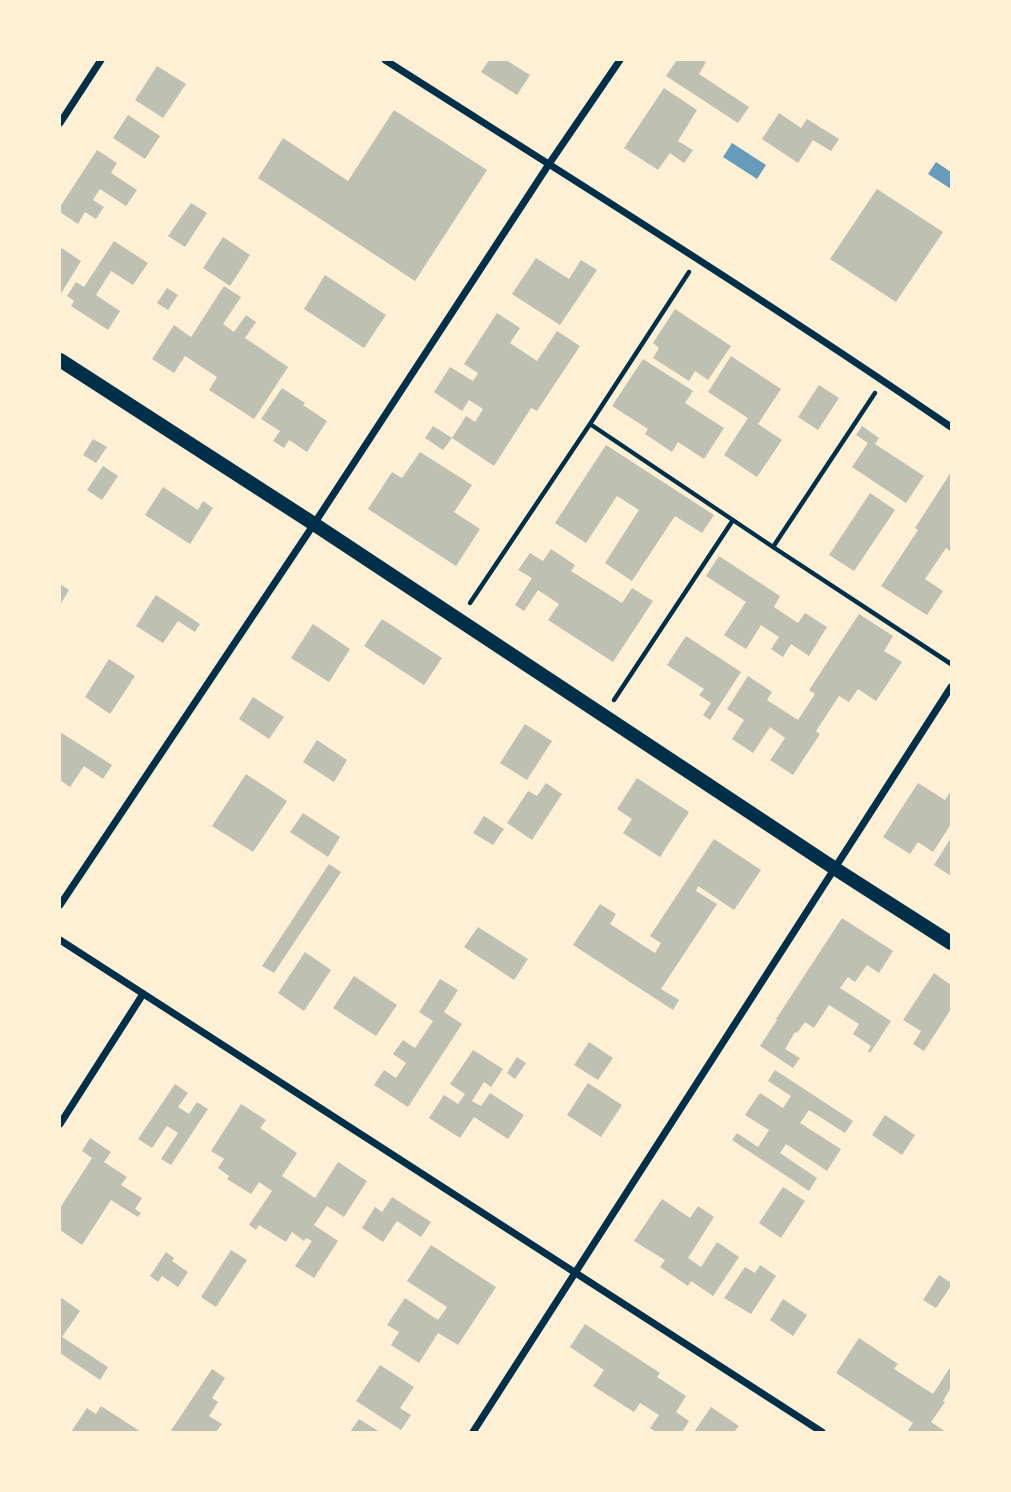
<!DOCTYPE html>
<style>
body{margin:0}
#map{position:relative;width:1011px;height:1492px;overflow:hidden;background:#fdf0d5;font-family:Signika,sans-serif}
canvas{display:block}
.frame{position:absolute;inset:0;border:61px solid #fdf0d5;pointer-events:none}
</style>
<div id="map">
<canvas width="1011" height="1492"></canvas>
<div class="frame"></div>
</div>
<script>
const context = document.querySelector('canvas').getContext('2d');
context.lineJoin = 'round';
function paint(path, color) { context.fillStyle = color; context.fill(path, 'evenodd'); }
function trace(path, color, width, dash) { context.strokeStyle = color; context.lineWidth = width; context.lineCap = dash ? 'butt' : 'round'; context.setLineDash(dash || []); context.stroke(path); }
paint(new Path2D(`
 M732,143L766,165L757,179L723,157Z
 M936,162L951,172V189L928,174Z`), '#669bbc');
paint(new Path2D(`
 M489,60H506L530,75L517,95L481,72Z
 M677,60H702L706,62L699,74L749,107L738,123L666,76Z
 M157,66L186,84L163,118L135,100Z
 M664,88L697,110L678,141L693,150L684,163L670,153L658,170L624,148Z
 M394,110L487,170L415,281L258,178L283,138L348,181Z
 M779,113L801,128L807,119L839,139L831,151L813,140L798,163L762,139Z
 M128,115L160,136L145,159L113,138Z
 M97,150L117,163L111,173L137,190L126,206L100,189L93,200L104,207L96,219L85,212L78,224L60,212V207Z
 M877,189L943,232L896,302L830,259Z
 M191,203L207,213L185,247L168,236Z
 M223,237L250,255L230,286L203,268Z
 M114,241L148,263L133,285L111,271L96,295L120,311L108,330L71,306L74,301L67,296L76,282L84,287Z
 M60,247L81,261L60,295Z
 M536,258L569,279L581,260L597,270L560,325L512,294Z
 M325,275L386,315L364,348L304,309Z
 M224,286L241,297L223,324L234,332L246,315L256,322L245,338L288,367L254,419L209,390L217,377L185,356L174,373L152,359L174,325L191,337Z
 M167,288L178,295L168,310L157,303Z
 M675,309L731,346L708,380L695,371L689,381L653,358L659,348L653,343Z
 M497,313L520,328L510,343L537,361L557,331L580,346L537,411L531,408L494,466L452,438L466,416L475,422L483,409L469,400L462,411L434,392L450,367L473,381L478,373L464,364Z
 M731,356L781,389L758,424L782,440L757,477L724,455L748,418L708,392Z
 M643,359L693,391L685,403L724,428L704,459L678,442L672,452L645,434L648,429L612,406Z
 M819,385L839,398L818,430L798,417Z
 M282,388L305,403L303,405L327,421L307,452L289,440L284,448L273,441L280,431L261,419Z
 M433,426L452,438L443,450L425,438Z
 M862,426L879,438L875,444L924,476L906,503L852,467L868,443L856,435Z
 M93,439L107,447L96,463L83,455Z
 M606,445L714,515L702,533L675,516L632,581L605,563L639,510L617,496L586,543L555,523Z
 M420,452L472,485L454,512L480,529L456,566L368,509L392,472L402,478Z
 M103,466L118,476L102,500L87,490Z
 M951,472V552L946,548L925,579L943,591L927,615L881,586L918,530L915,528Z
 M163,487L198,510L203,501L213,508L190,544L145,515Z
 M870,493L895,510L854,571L829,555Z
 M551,549L575,565L571,571L622,603L632,588L653,601L613,662L548,620L559,604L538,590L524,611L515,605L532,578L518,570L530,553L543,561Z
 M719,556L780,596L774,607L798,623L805,613L827,627L809,656L791,644L783,657L771,649L779,637L761,625L746,649L724,635L746,602L706,576Z
 M60,584L69,590L60,605Z
 M156,595L200,624L195,632L178,621L163,643L136,626Z
 M859,614L893,636L884,651L902,662L876,701L858,689L849,702L839,696L816,731L820,734L793,775L770,760L785,738L770,727L753,753L732,739L744,720L727,709L748,676L772,692L767,700L798,720L815,694L809,690Z
 M382,619L442,658L424,685L364,646Z
 M313,624L350,649L329,682L291,658Z
 M686,636L741,672L710,720L703,715L711,703L699,695L704,689L667,665Z
 M109,659L135,676L110,714L85,697Z
 M253,697L284,717L269,739L239,719Z
 M525,724L552,741L527,780L500,763Z
 M60,732L112,765L103,779L84,766L70,787L60,780Z
 M317,740L347,760L334,782L303,762Z
 M246,774L287,801L253,852L212,826Z
 M637,778L689,812L660,857L623,833L632,819L617,809Z
 M546,783L562,794L532,840L507,823L528,791L537,796Z
 M918,783L945,800L951,791V824L933,852L918,842L910,854L883,837Z
 M303,813L340,837L328,857L290,832Z
 M484,816L504,829L493,845L473,833Z
 M951,838V876L934,865Z
 M714,839L761,870L734,910L698,886L696,891L717,904L661,989L679,1000L673,1010L573,945L600,904L616,914L610,924L655,953L661,943L650,936Z
 M329,864L341,872L274,973L262,966Z
 M842,918L893,951L879,973L867,965L855,982L848,977L840,988L891,1021L870,1053L868,1051L871,1046L853,1034L859,1024L829,1005L814,1028L805,1022L797,1033L795,1032L785,1049L800,1058L793,1068L760,1046L777,1020L776,1019Z
 M478,927L528,959L514,980L464,947Z
 M305,952L331,970L304,1011L278,993Z
 M934,973L951,985V1009L924,1051L913,1044L921,1031L903,1020Z
 M354,976L397,1005L376,1036L333,1008Z
 M440,979L458,990L444,1012L462,1024L408,1107L374,1085L384,1070L396,1078L406,1063L393,1054L403,1040L415,1048L433,1021L419,1012Z
 M589,1042L613,1058L598,1080L574,1065Z
 M473,1050L503,1069L491,1087L484,1082L472,1101L481,1106L490,1093L524,1115L508,1139L474,1117L460,1138L429,1118L444,1095L458,1104L465,1094L450,1084Z
 M517,1057L526,1063L515,1079L507,1073Z
 M775,1070L853,1121L845,1133L809,1110L800,1123L841,1149L827,1171L786,1144L780,1153L817,1178L809,1191L732,1140L737,1133L758,1147L769,1130L745,1115L760,1093L783,1108L791,1096L768,1081Z
 M588,1083L622,1105L601,1137L567,1115Z
 M175,1084L188,1093L178,1107L189,1114L197,1102L208,1109L171,1165L161,1159L178,1133L167,1126L152,1148L138,1139Z
 M241,1104L266,1120L260,1128L297,1153L282,1176L315,1198L338,1162L367,1181L344,1217L327,1206L314,1225L338,1241L314,1278L295,1266L312,1241L306,1238L304,1241L292,1232L286,1242L259,1225L256,1230L249,1225L272,1191L259,1182L251,1194L227,1179L229,1176L218,1168L224,1159L211,1151Z
 M885,1115L915,1135L902,1155L872,1135Z
 M90,1138L111,1152L104,1162L127,1177L121,1185L142,1198L135,1209L141,1213L138,1217L111,1200L82,1245L60,1230V1208L92,1158L82,1151Z
 M783,1187L805,1201L781,1238L759,1223Z
 M392,1197L431,1222L421,1237L397,1221L383,1242L362,1228L375,1207L382,1212Z
 M662,1199L690,1218L698,1206L714,1217L688,1258L701,1267L717,1242L739,1257L713,1296L691,1281L688,1286L660,1267L665,1260L634,1241Z
 M431,1245L496,1287L458,1345L438,1333L419,1363L391,1345L399,1332L387,1325L405,1298L438,1320L447,1307L407,1281Z
 M231,1250L247,1260L216,1307L201,1297Z
 M166,1252L174,1258L172,1261L188,1272L178,1287L162,1276L158,1282L150,1276Z
 M760,1265L776,1276L751,1314L724,1298L745,1267L755,1273Z
 M939,1275L951,1283V1286L936,1308L923,1300Z
 M60,1297L80,1311L62,1337L108,1367L100,1380L60,1353Z
 M783,1299L807,1315L793,1336L770,1320Z
 M585,1324L660,1373L657,1377L686,1396L676,1412L689,1421L682,1432H656L650,1428L659,1415L640,1403L634,1412L593,1386L604,1370L570,1347Z
 M859,1338L898,1364L894,1369L933,1394L951,1366V1387L943,1401L945,1402L931,1422L946,1432H907L913,1423L836,1373Z
 M380,1365L414,1387L400,1408L411,1415L401,1430L356,1401Z
 M212,1369L225,1378L212,1398L218,1402L209,1416L222,1424L216,1432H170Z
 M101,1406L141,1432H71L87,1408L96,1414Z
 M711,1407L739,1426L734,1432H694Z
 M359,1419L380,1432H350Z`), '#bec0b2');
trace(new Path2D(`
 M590,424L773,547L951,664
 M773,547L875,393
 M470,603L590,424L689,272
 M614,700L733,520`), '#003049', 4.5);
trace(new Path2D(`
 M385,60C575,181 766,300 951,427
 M60,123L101,60
 M60,905L314,524L549,164L620,60
 M60,940L822,1432
 M60,1124L143,994
 M473,1432L951,687`), '#003049', 7);
trace(new Path2D(`
 M60,360L314,524L834,868L951,943`), '#003049', 14);
</script>
